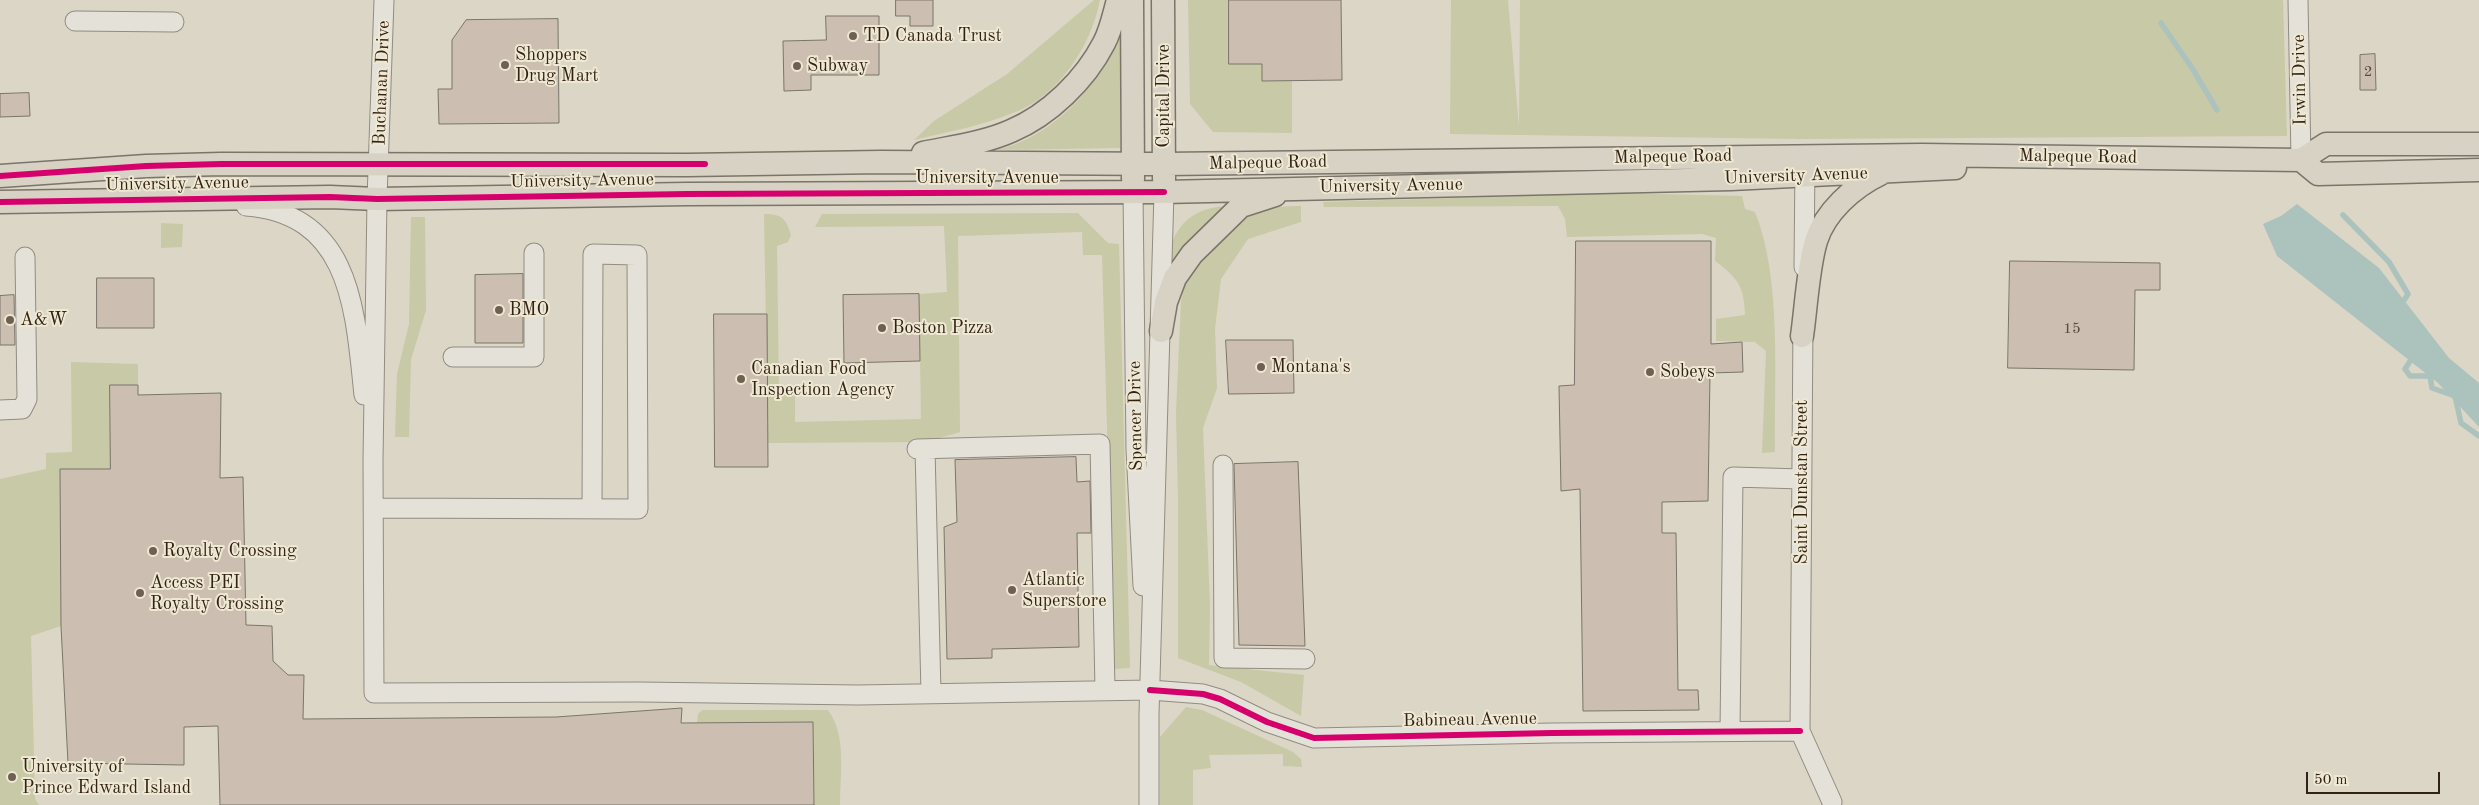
<!DOCTYPE html>
<style>
body{margin:0}
#map{position:relative;width:2479px;height:805px;overflow:hidden;background:#dcd6c6;font-family:"Old Standard TT",serif}
canvas{display:block}
.scale{position:absolute;left:2306px;top:772px;width:134px;height:22px;box-sizing:border-box;border:2px solid #322215;border-top:0;padding-left:6px;font-size:15px;line-height:18px;white-space:nowrap;color:#322215;-webkit-text-stroke:4px #efe8d3;paint-order:stroke}
</style>
<div id="map">
<canvas width="2479" height="805"></canvas>
<div class="scale">50 m</div>
</div>
<script>
const context = document.querySelector('canvas').getContext('2d');
context.lineJoin = 'round';
function paint(path, color) { context.fillStyle = color; context.fill(path, 'evenodd'); }
function trace(path, color, width, dash) { context.strokeStyle = color; context.lineWidth = width; context.lineCap = dash ? 'butt' : 'round'; context.setLineDash(dash || []); context.stroke(path); }
function write(font, color, halo, rows, align = 'center') {
  context.font = font + ' "Old Standard TT",serif'; context.lineWidth = 4; context.setLineDash([]); context.textBaseline = 'middle'; context.strokeStyle = halo; context.fillStyle = color; for (const [text, x, y, turn = 0] of rows) {
    context.save(); context.translate(x, y); context.rotate((+turn || 0) * Math.PI / 180); context.textAlign = isNaN(turn) ? turn : align; if (halo) context.strokeText(text, 0, 0); context.fillText(text, 0, 0); context.restore();
  }
}
paint(new Path2D(`
 M1094,0H1100C1091,46 1059,96 1013,113C981,126 947,132 914,140L934,121L1007,74Z
 M1188,0H1229V64H1262V81H1292V133L1213,132L1190,104Z
 M1451,0H1508L1519,127L1520,0H2283L2287,136L1802,139L1450,134Z
 M1121,35L1120,148L996,150C1054,137 1097,87 1121,35Z
 M1620,193L1742,196L1745,209L1755,212C1782,278 1774,380 1775,452L1762,453L1766,351L1755,342L1716,341V319L1745,315C1744,286 1738,278 1715,261L1716,238L1702,234L1567,237L1565,219L1558,206L1324,207L1323,202Z
 M1234,206L1170,277C1171,268 1169,255 1171,246C1180,216 1205,205 1234,206Z
 M1301,206V222L1248,239L1221,279L1215,329L1217,388L1203,428L1210,606L1209,665L1304,675L1301,716L1241,682L1178,658V499L1176,413L1181,301L1185,285L1200,264L1230,229L1248,214L1264,207Z
 M1078,213L1108,243L1119,244L1130,668L1114,669L1102,255H1083L1082,232L958,236L960,432L925,442L768,443L764,214C782,214 786,218 791,235L788,242L777,246L779,390L795,393V422L921,419L919,294L947,292L944,226L815,227L822,214Z
 M411,217H425L426,310L411,360L409,437H395L397,374L409,324Z
 M161,223L183,224L182,247L161,248Z
 M71,362L138,364V385H110V469L61,626L31,636L35,799L39,805H0V479L46,469V453L72,452Z
 M1186,707L1202,710L1293,752L1301,759L1302,767L1283,766V754L1209,755L1211,768L1193,770V805H1160V737Z
 M702,710H828C847,736 840,774 840,805H814L813,722L697,723L698,714Z`), '#c8c9a7');
paint(new Path2D(`
 M2297,204L2379,268L2449,358L2479,383V427L2438,383L2277,256L2263,224L2281,216Z`), '#acc2bc');
trace(new Path2D(`
 M2161,23L2192,68L2217,110
 M2343,215L2389,262L2408,294L2401,305
 M2414,355L2405,369L2410,376H2430L2432,388L2455,396L2461,423L2479,436`), '#acc2bc', 5.5);
const building = new Path2D(`
 M896,0H933V26H910V16H896Z
 M1229,0H1341L1342,80L1262,81V64H1229Z
 M826,16H879V75H811V90L784,91L783,41L826,40Z
 M558,19L559,123L439,124L438,89H452V40L466,20Z
 M2375,54L2376,90H2360V55Z
 M29,93L30,116L0,117V94Z
 M1576,241H1711V344L1742,342L1743,372L1710,373L1708,501L1662,502V533H1676L1678,690H1698L1699,710L1583,711L1580,489L1561,491L1559,386L1574,385Z
 M2010,261L2160,263V290H2135L2134,370L2008,368Z
 M523,274V343H475V275Z
 M97,278H154V328H97Z
 M919,294L920,361L844,363L843,295Z
 M14,295L15,345H0V296Z
 M714,314H767L768,467H715Z
 M1226,340H1293L1294,393L1229,394Z
 M110,385H138V395L221,393L220,478L243,477L246,625L272,626L273,661L288,675H304L303,719L556,717L682,708L681,723L813,722L814,805H220L218,726L184,727V765L68,763L61,626L60,469H110Z
 M1076,457L1077,482L1090,481L1091,533H1077L1079,647L992,649V658L947,659L944,527L957,522L955,460Z
 M1298,462L1305,646L1239,645L1234,464Z`);
paint(building, '#ccbfb1');
trace(building, '#7a746a', 1);
const minor = new Path2D(`
 M384,0L377,199L373,461L374,693L640,692L858,695L1150,690L1203,694L1220,699L1267,722L1314,738L1552,733L1800,731
 M2298,0L2301,160
 M75,21L174,22
 M1133,192L1136,449L1143,586
 M246,206C352,214 355,311 364,395
 M1804,267L1805,162
 M1803,322L1800,731L1832,802
 M453,357H534V253
 M0,410L22,409L27,399L25,257
 M917,449L1100,444L1105,690
 M925,449L931,693
 M1223,465L1224,658L1305,659
 M374,508L638,509L637,255L593,254L592,509
 M1730,731L1733,477L1802,479
 M1149,805V714L1164,192`);
const major = new Path2D(`
 M1132,0L1133,179
 M1163,0L1164,179
 M923,153C952,147 984,143 1011,131C1049,115 1085,80 1104,43C1111,30 1114,14 1118,0
 M2301,160L2318,174L2479,170
 M0,176L146,166L221,164L687,165L881,162L1165,164L1922,155L2301,160L2326,144H2479
 M0,202L330,197L377,199L687,194L1164,192L1731,179L1955,168
 M1161,331L1166,302L1175,278L1192,254L1241,206L1275,195
 M1802,336C1806,309 1808,267 1816,241C1825,212 1853,187 1880,174`);
trace(minor, '#928c81', 21);
trace(major, '#7a746a', 25);
trace(minor, '#e4e1d9', 19);
trace(major, '#d8d2c4', 22);
trace(new Path2D(`
 M0,176L146,166L221,164H705
 M0,202L330,197L377,199L687,194L1164,192
 M1150,690L1203,694L1220,699L1267,722L1314,738L1552,733L1800,731`), '#d6006c', 6);
for (const [x, y, r, color] of [
 [853,36,5,"#6e6153"],
 [505,65,5,"#6e6153"],
 [797,66,5,"#6e6153"],
 [499,310,5,"#6e6153"],
 [10,320,5,"#6e6153"],
 [882,328,5,"#6e6153"],
 [1261,367,5,"#6e6153"],
 [1650,372,5,"#6e6153"],
 [741,379,5,"#6e6153"],
 [153,551,5,"#6e6153"],
 [1012,590,5,"#6e6153"],
 [140,593,5,"#6e6153"],
 [12,777,5,"#6e6153"]
]) { const dot = new Path2D(); dot.arc(x, y, r, 0, 2 * Math.PI); context.fillStyle = color; context.fill(dot); trace(dot, '#efe8d3', 2); }
write('15px', '#594a3d', null, [
 ["2",2368,72],
 ["15",2072,329]
]);
write('18px', '#322215', '#efe8d3', [
 ["TD Canada Trust",863,36],
 ["Shoppers",515,55],
 ["Drug Mart",515,76],
 ["Subway",807,66],
 ["BMO",509,310],
 ["A&W",20,320],
 ["Boston Pizza",892,328],
 ["Montana's",1271,367],
 ["Canadian Food",751,369],
 ["Inspection Agency",751,390],
 ["Sobeys",1660,372],
 ["Royalty Crossing",163,551],
 ["Atlantic",1022,580],
 ["Superstore",1022,601],
 ["Access PEI",150,583],
 ["Royalty Crossing",150,604],
 ["University of",22,767],
 ["Prince Edward Island",22,788]
], 'left');
write('18px', '#322215', '#efe8d3', [
 ["Irwin Drive",2300,80,-91],
 ["Buchanan Drive",382,83,-88],
 ["Capital Drive",1164,96,-90],
 ["Malpeque Road",1673,157,-1],
 ["Malpeque Road",2078,157,1],
 ["Malpeque Road",1268,163,-1],
 ["University Avenue",1796,176,-2],
 ["University Avenue",987,178],
 ["University Avenue",582,181,-1],
 ["University Avenue",177,184,-1],
 ["University Avenue",1391,186,-1],
 ["Spencer Drive",1136,416,-91],
 ["Saint Dunstan Street",1802,482,-90],
 ["Babineau Avenue",1470,720,-1]
]);
</script>
